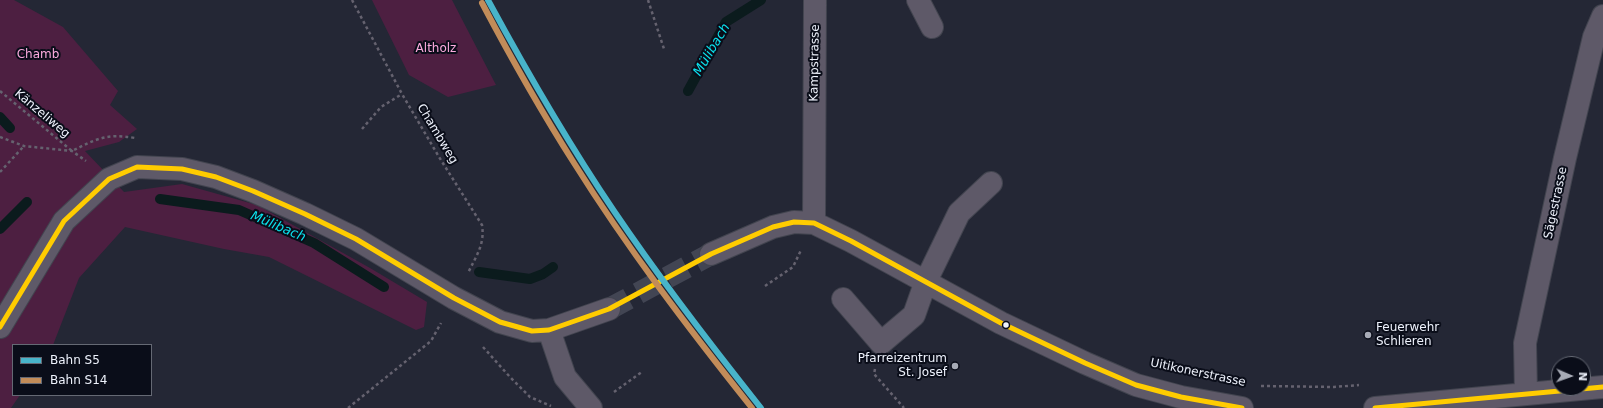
<!DOCTYPE html>
<meta charset="utf-8">
<style>
body{margin:0}
#map{position:relative;width:1603px;height:408px;overflow:hidden;background:#242735;font-family:"DejaVu Sans",sans-serif}
canvas{display:block}
.legend{position:absolute;left:12px;top:344px;width:140px;height:52px;box-sizing:border-box;background:#0a0d19;border:1px solid #656974;margin:0;padding:5px 7px;list-style:none;font-size:12px;color:#eef2fc}
.legend li{display:flex;align-items:center;gap:8px;height:20px}
.legend b{width:20px;border:1px solid #656974}
.north{position:absolute;left:1551px;top:356px;width:40px;height:40px;box-sizing:border-box;background:#0a0d19;border:1px solid #656974;border-radius:50%;rotate:92deg;font-size:11px;font-weight:700;line-height:16px;text-align:center;color:#eef2fc}
.north::after{content:'';display:block;margin:auto;width:14px;height:18px;background:#a7abb6;clip-path:polygon(50% 0,100% 100%,50% 72%,0 100%)}
</style>
<div id="map">
<canvas width="1603" height="408"></canvas>
<ul class="legend">
<li><b style="height:5px;background:#48b4ca"></b>Bahn S5</li>
<li><b style="height:5px;background:#c28c59"></b>Bahn S14</li>
</ul>
<div class="north">N</div>
</div>
<script>
const context = document.querySelector('canvas').getContext('2d');
context.lineJoin = 'round';
function paint(path, color) { context.fillStyle = color; context.fill(path, 'evenodd'); }
function trace(path, color, width, dash) { context.strokeStyle = color; context.lineWidth = width; context.lineCap = dash ? 'butt' : 'round'; context.setLineDash(dash || []); context.stroke(path); }
function write(font, color, halo, rows, align = 'center') {
  context.font = font + ' "DejaVu Sans",sans-serif'; context.lineWidth = 4; context.setLineDash([]); context.textBaseline = 'middle'; context.strokeStyle = halo; context.fillStyle = color; for (const [text, x, y, turn = 0] of rows) {
    context.save(); context.translate(x, y); context.rotate((+turn || 0) * Math.PI / 180); context.textAlign = isNaN(turn) ? turn : align; if (halo) context.strokeText(text, 0, 0); context.fillText(text, 0, 0); context.restore();
  }
}
paint(new Path2D(`
 M0,0H14L63,27L118,91L110,105L137,129L119,142L85,151L124,192L182,184L257,205L370,268L427,302L424,327L416,330L269,257L224,249L125,227L79,278L53,345H13V395H20L11,408H0Z
 M372,0H452L496,85L448,97L409,75Z`), '#4d1f41');
trace(new Path2D(`
 M688,91L726,22L761,0
 M0,117L10,128
 M160,199L239,210L314,243L384,287
 M0,229L27,202
 M479,272L530,279L543,274L553,267`), '#0b1b1d', 10);
trace(new Path2D(`
 M609,309L711,254`), '#424553', 22, [22, 11]);
const minor = new Path2D(`
 M918,0L932,27
 M814,223L815,0
 M711,254L773,227L794,222L814,223L851,241L1001,323L1085,363L1136,385L1181,397L1242,408
 M843,299L881,343L914,315L926,281L959,213L991,183
 M0,327L64,221L109,179L137,167L182,169L216,177L253,191L305,214L356,239L454,298L500,322L532,331L549,330L609,309
 M549,330L565,377L591,408
 M1526,394L1525,343L1565,158L1594,37L1603,16
 M1375,408L1603,387`);
trace(minor, '#42444f', 24);
trace(new Path2D(`
 M352,0L402,94L439,157L482,225C485,245 476,256 468,273
 M648,0L664,49
 M0,91L72,151C96,139 107,133 135,138
 M362,129L381,107L402,94
 M0,137L24,146L72,151L86,161
 M0,172L24,146
 M765,286L793,267L801,250
 M483,347L510,377L530,397L551,406
 M875,369L874,374L904,408
 M1261,386L1334,387L1359,385
 M614,392L643,371
 M348,408L431,341L441,323`), '#65626f', 2.5, [3, 3]);
trace(minor, '#5e5968', 22);
trace(new Path2D(`
 M0,327L64,221L109,179L137,167L182,169L216,177L253,191L305,214L356,239L454,298L500,322L532,331L549,330L609,309L711,254L773,227L794,222L814,223L851,241L1001,323L1085,363L1136,385L1181,397L1242,408
 M1375,408L1603,387`), '#fc0', 5);
trace(new Path2D(`
 M488,0C527,72 568,143 614,211C660,279 710,344 761,408`), '#48b4ca', 6);
trace(new Path2D(`
 M482,3C511,58 541,111 574,163C628,249 689,329 752,408`), '#c28c59', 6);
for (const [x, y, r, color] of [
 [1006,325,3.5,"#eef2fc"],
 [1368,335,4,"#a7abb6"],
 [955,366,4,"#a7abb6"]
]) { const dot = new Path2D(); dot.arc(x, y, r, 0, 2 * Math.PI); context.fillStyle = color; context.fill(dot); trace(dot, '#0a0d19', 1.5); }
write('12px', '#fbabde', '#0a0d19', [
 ["Altholz",436,49],
 ["Chamb",38,55]
]);
write('12px', '#eef2fc', '#0a0d19', [
 ["Kampstrasse",815,63,-89],
 ["Känzeliweg",42,114,40],
 ["Chambweg",437,134,59],
 ["Sägestrasse",1556,203,-78],
 ["Uitikonerstrasse",1198,373,12]
]);
write('12px', '#eef2fc', '#0a0d19', [
 ["Feuerwehr",1376,328],
 ["Schlieren",1376,342],
 ["Pfarreizentrum",947,359,"right"],
 ["St. Josef",947,373,"right"]
], 'left');
write('italic 13px', '#0be4ef', '#0a0d19', [
 ["Mülibach",712,50,-59],
 ["Mülibach",278,227,23]
]);
</script>
